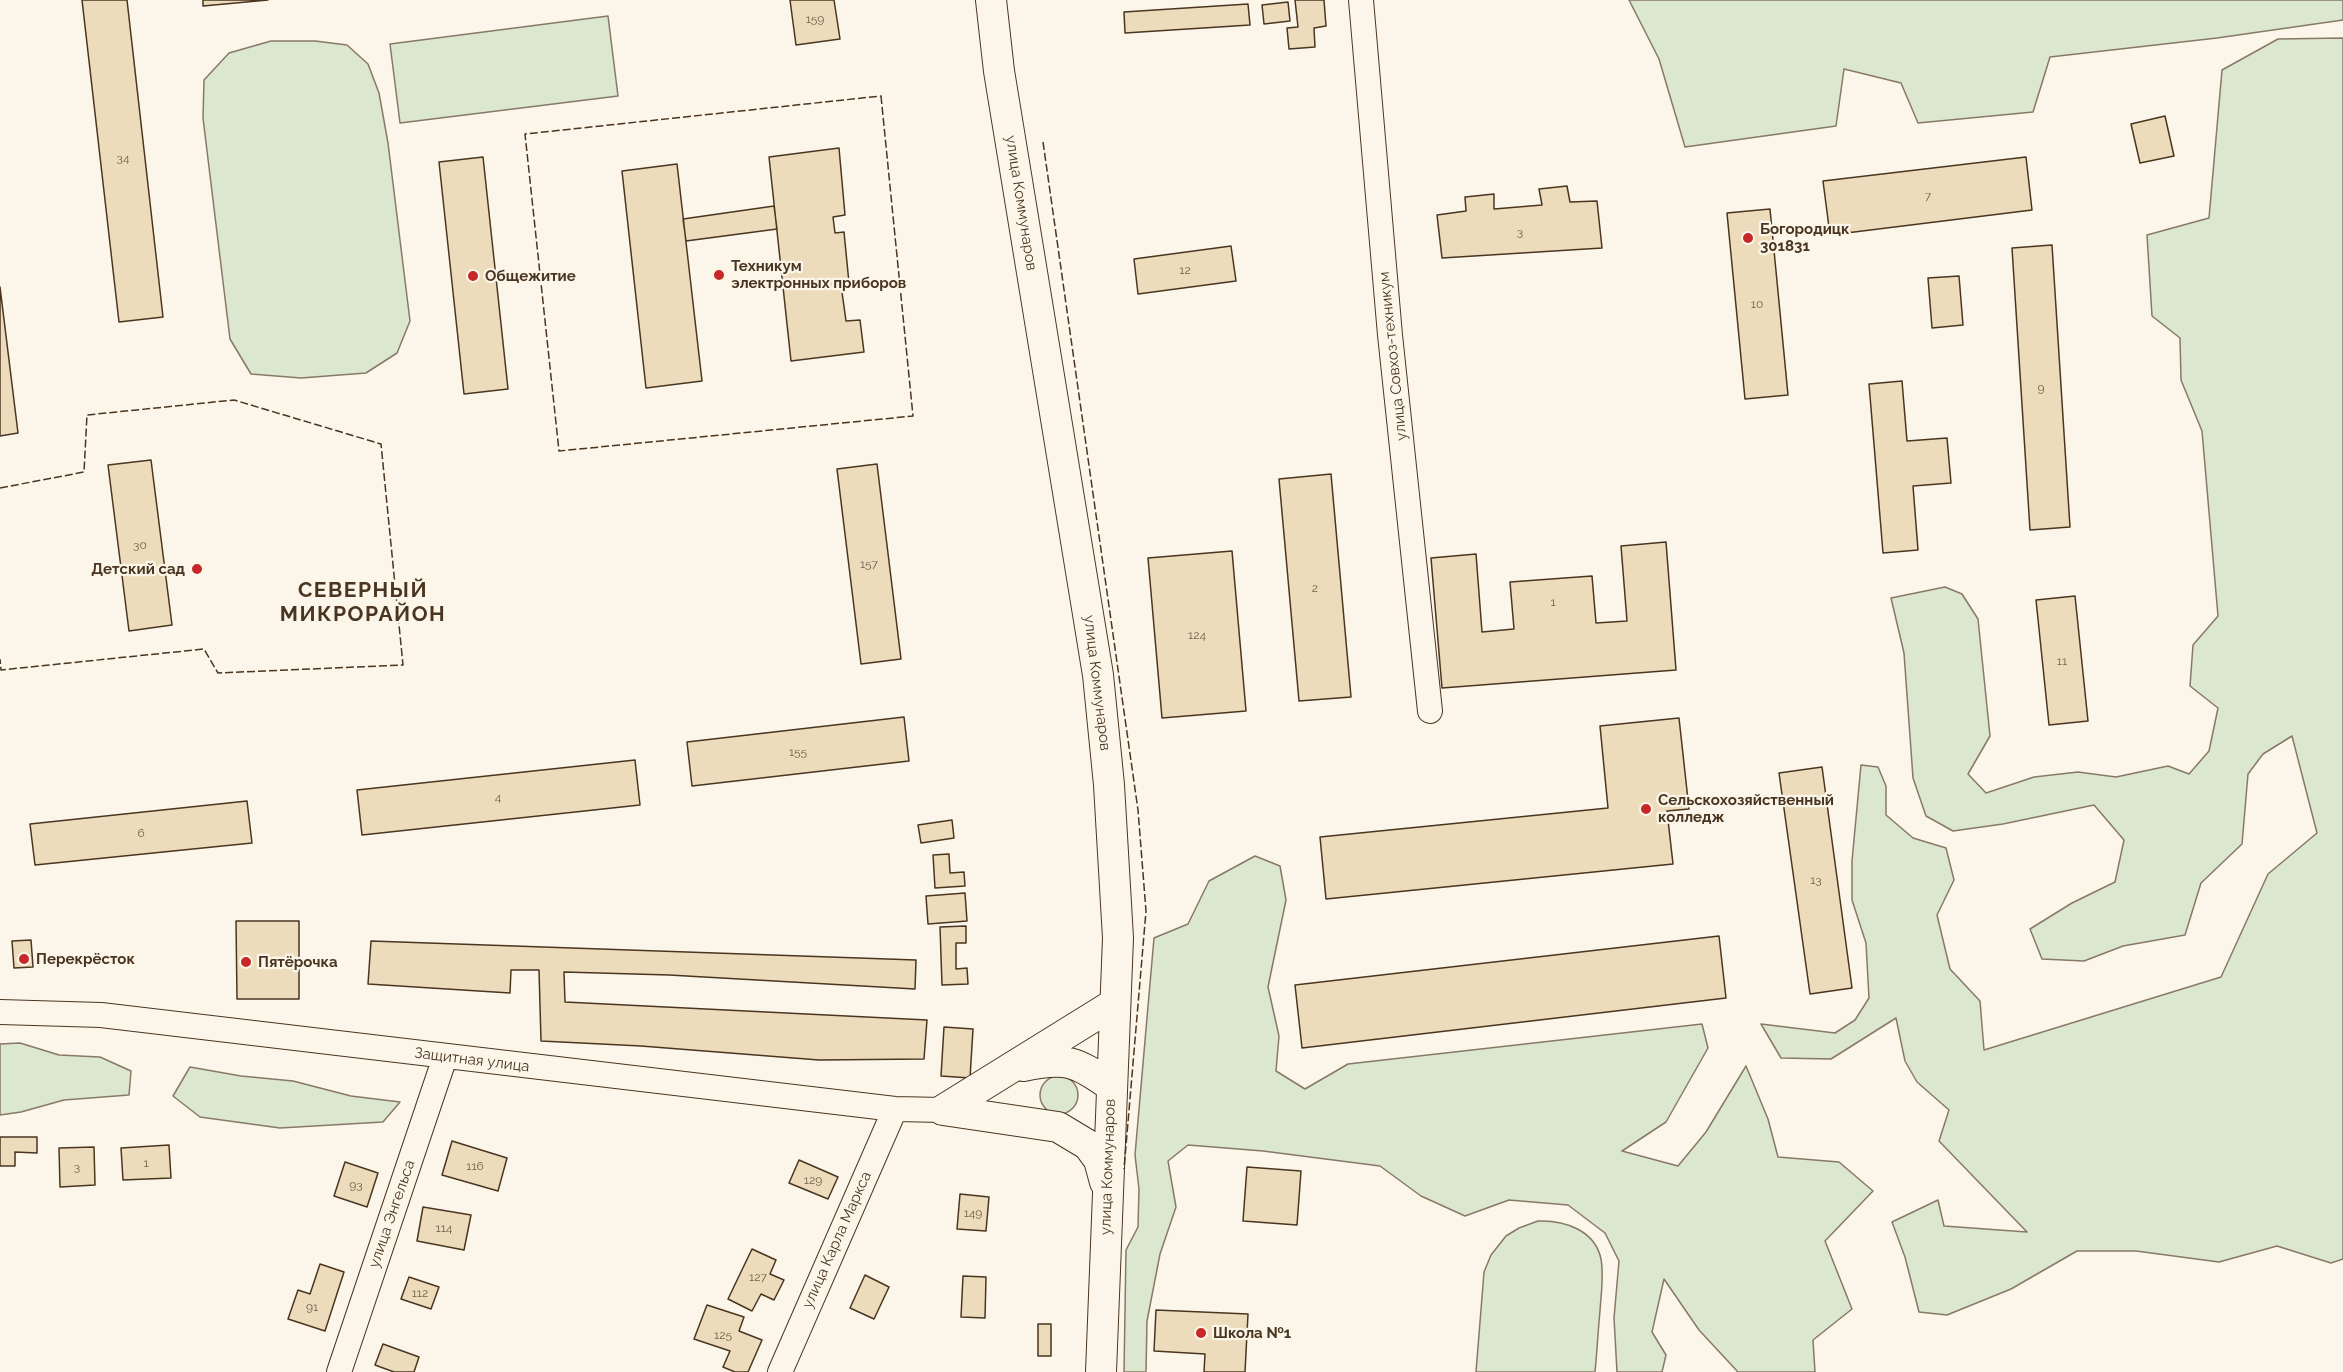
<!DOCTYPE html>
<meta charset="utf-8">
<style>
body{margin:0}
canvas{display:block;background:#fbf6e9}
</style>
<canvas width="2343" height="1372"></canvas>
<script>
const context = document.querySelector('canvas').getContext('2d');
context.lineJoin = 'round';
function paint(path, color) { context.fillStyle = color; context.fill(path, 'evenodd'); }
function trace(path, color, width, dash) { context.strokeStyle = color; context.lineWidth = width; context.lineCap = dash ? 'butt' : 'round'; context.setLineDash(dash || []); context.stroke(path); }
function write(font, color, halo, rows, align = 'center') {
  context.font = font + ' Raleway,sans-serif'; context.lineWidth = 4.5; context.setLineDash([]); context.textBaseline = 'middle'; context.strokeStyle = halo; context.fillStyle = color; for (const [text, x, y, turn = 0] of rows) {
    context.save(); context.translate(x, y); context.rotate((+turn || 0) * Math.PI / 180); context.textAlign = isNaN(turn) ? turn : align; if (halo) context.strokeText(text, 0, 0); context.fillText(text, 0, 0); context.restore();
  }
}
const green = new Path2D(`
 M1629,0H2343V20L2217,38L2050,57L2033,112L1918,123L1901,83L1844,69L1836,126L1685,147L1659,59Z
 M608,16L618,96L400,123L390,44Z
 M2343,38V1259L2331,1263L2277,1246L2219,1262L2136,1251H2077L2011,1289L1947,1315L1919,1312L1905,1257L1892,1222L1938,1200L1944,1226L2027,1232L1939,1141L1949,1110L1917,1082L1905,1061L1896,1018L1831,1059L1781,1058L1761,1024L1835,1033L1855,1020L1869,998L1866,943L1852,900V861L1861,765L1878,767L1886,786V815L1913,838L1946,848L1954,880L1937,915L1950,969L1980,1001L1984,1050L2221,977L2268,874L2317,833L2292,736L2263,754L2248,774L2242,844L2201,883L2185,935L2123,946L2084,961L2042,959L2030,929L2072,903L2115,882L2124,840L2094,805L2003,824L1953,831L1926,816L1913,778L1904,653L1891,598L1945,587L1962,594L1978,619L1990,736L1968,774L1986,793L2034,777L2078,772L2116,777L2168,766L2189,774L2209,751L2218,708L2190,686L2193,645L2218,616L2202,431L2181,380L2180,338L2152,316L2147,235L2209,218L2222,70L2278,39Z
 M271,41H315L347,45L368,64L379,93L388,143L410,321L397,353L366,373L301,378L251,374L230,339L203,118L204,80L229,53Z
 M1255,856L1280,866L1286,900L1268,987L1279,1036L1276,1071L1305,1089L1348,1064L1702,1024L1708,1048L1666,1122L1622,1151L1678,1166L1706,1132L1746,1066L1768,1119L1778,1157L1839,1162L1873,1191L1825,1241L1852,1309L1813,1340L1815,1372H1738L1699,1330L1664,1279L1652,1332L1666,1355L1662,1372H1617L1614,1318L1619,1261L1605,1233L1568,1205L1509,1200L1465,1216L1421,1196L1380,1166L1263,1151L1188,1145L1168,1161L1176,1207L1160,1254L1147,1321L1146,1372H1124L1126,1250L1138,1227L1139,1189L1135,1155L1154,938L1188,924L1209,881Z
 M20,1043L59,1055L100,1057L131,1071L129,1095L64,1100L21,1112L0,1115V1044Z
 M190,1067L241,1076L293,1081L351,1096L400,1102L383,1122L280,1128L200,1117L173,1096Z
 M1040 1095a19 19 0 1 1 38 0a19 19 0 1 1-38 0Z
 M1538,1221C1564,1220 1595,1230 1601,1259C1604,1276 1601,1294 1600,1311C1598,1331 1597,1352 1595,1372H1476L1484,1272L1491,1255L1506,1236L1519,1228Z`);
paint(green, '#dce7d0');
trace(green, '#887966', 1.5);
const building = new Path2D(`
 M82,0H127L163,317L119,322Z
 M203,0H268L203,6Z
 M790,0H834L840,39L796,45Z
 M1295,0H1324L1326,26L1314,28L1315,47L1289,49L1287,28L1298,27Z
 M1288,2L1290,21L1264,24L1262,5Z
 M1248,4L1250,25L1125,33L1124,12Z
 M2165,116L2174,156L2140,163L2131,124Z
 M839,148L845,215L833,217L835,233L844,232L849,283L841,285L846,321L860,320L864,352L791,361L769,157Z
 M483,157L508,389L464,394L439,162Z
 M2026,157L2032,210L1830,235L1823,181Z
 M677,164L702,381L646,388L622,171Z
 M1567,186L1570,202L1597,201L1602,248L1442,258L1437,215L1466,211L1465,197L1494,194V209L1542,205L1539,189Z
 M774,206L777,229L686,241L683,219Z
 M1770,209L1788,395L1745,399L1727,213Z
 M2052,245L2070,527L2030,530L2012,248Z
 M1231,246L1236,281L1138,294L1134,259Z
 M1959,276L1963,325L1932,328L1928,278Z
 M0,287L18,433L0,436Z
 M1902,381L1907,441L1947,438L1951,483L1913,486L1918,550L1883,553L1869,384Z
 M151,460L172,625L129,631L108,465Z
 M877,464L901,659L861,664L837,469Z
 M1331,474L1351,697L1299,701L1279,479Z
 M1666,542L1676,670L1442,688L1431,558L1476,554L1482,632L1514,629L1510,582L1592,576L1596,623L1627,621L1621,546Z
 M1232,551L1246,711L1162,718L1148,558Z
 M2075,596L2088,721L2049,725L2036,600Z
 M904,717L909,761L692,786L687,742Z
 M1679,718L1689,809L1667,811L1673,864L1326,899L1320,837L1608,808L1600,726Z
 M635,760L640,805L362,835L357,790Z
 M1822,767L1852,988L1810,994L1779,773Z
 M247,801L252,843L35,865L30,824Z
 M952,820L954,838L921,843L918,825Z
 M949,854L950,873L964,872L965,886L935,888L933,855Z
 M965,893L967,921L928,924L926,896Z
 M236,921H299V999H237Z
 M966,926V943H956V969L967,968L968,984L942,985L940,927Z
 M1719,936L1726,998L1302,1048L1295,985Z
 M31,940L33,967L14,968L12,941Z
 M371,941L916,960L915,989L669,975L564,972L565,1002L927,1020L924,1059L819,1060L641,1046L541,1041L539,970H511L510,993L368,984Z
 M944,1027L973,1029L970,1078L941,1076Z
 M0,1137H37V1153L15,1152V1166H0Z
 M452,1141L507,1158L498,1191L442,1175Z
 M169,1145L171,1178L123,1180L121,1148Z
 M94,1147L95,1185L60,1187L59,1148Z
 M799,1160L838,1177L828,1199L789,1183Z
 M345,1162L378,1173L367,1207L334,1196Z
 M1247,1167L1301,1171L1297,1225L1243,1221Z
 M960,1194L989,1197L986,1231L957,1229Z
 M423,1207L471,1215L464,1250L417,1241Z
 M752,1249L776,1260L770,1274L784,1280L774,1300L761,1294L752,1311L728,1299Z
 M320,1264L344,1272L325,1331L288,1319L298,1290L310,1294Z
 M865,1275L889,1287L874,1319L850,1308Z
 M963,1276L986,1277L985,1318L961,1317Z
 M409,1277L439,1287L431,1309L401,1299Z
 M707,1305L744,1317L739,1331L762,1340L748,1372H735L723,1367L730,1351L694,1339Z
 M1156,1310L1248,1314L1245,1372H1204L1205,1354L1154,1351Z
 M1038,1324H1051V1356H1038Z
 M383,1344L419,1357L414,1372H394L375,1365Z`);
paint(building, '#ecdcbc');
trace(building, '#4a3520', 1.5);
const minor = new Path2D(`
 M1361,0L1390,335L1430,711
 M0,1012L101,1015L895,1109L943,1110
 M339,1372L445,1057
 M780,1372L895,1109`);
const major = new Path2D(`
 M991,0L999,71L1098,675L1109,785L1118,938L1101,1372
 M1023,1066C1066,1057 1076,1061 1111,1086
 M943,1110L1114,1004
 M943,1110L1058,1127L1088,1145L1099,1160L1105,1182`);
trace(minor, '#4a3520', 26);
trace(major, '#4a3520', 32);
trace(minor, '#fbf6e9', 24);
trace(major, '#fbf6e9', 30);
trace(new Path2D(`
 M881,96L913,416L559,451L525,134Z
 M1043,142L1138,810L1146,911L1124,1169
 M0,488L84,472L87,415L234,400L381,444L403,665L218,673L204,649L1,670L0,659`), '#4a3520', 1.5, [8, 3]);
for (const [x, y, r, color] of [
 [1748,238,6,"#c62828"],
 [719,275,6,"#c62828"],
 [473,276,6,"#c62828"],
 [197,569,6,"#c62828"],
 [1646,809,6,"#c62828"],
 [24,959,6,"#c62828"],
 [246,962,6,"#c62828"],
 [1201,1333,6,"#c62828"]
]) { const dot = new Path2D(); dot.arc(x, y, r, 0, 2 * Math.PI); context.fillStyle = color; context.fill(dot); trace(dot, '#fbf6e9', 2); }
write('12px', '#725f47', null, [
 ["159",815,19],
 ["34",123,158],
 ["7",1928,196],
 ["3",1520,232],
 ["12",1185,270],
 ["10",1757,304],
 ["9",2041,388],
 ["30",140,545],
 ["157",869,564],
 ["2",1315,588],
 ["1",1553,602],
 ["124",1197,635],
 ["11",2062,661],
 ["155",798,752],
 ["4",498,797],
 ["6",141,833],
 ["13",1816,880],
 ["1",146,1163],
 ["116",475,1166],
 ["3",77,1167],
 ["129",813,1180],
 ["93",356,1185],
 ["149",973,1213],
 ["114",444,1228],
 ["127",758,1277],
 ["112",420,1293],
 ["91",312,1307],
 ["125",723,1335]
]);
write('15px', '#4a3520', '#fbf6e9', [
 ["улица Коммунаров",1021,203,81],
 ["улица Совхоз-техникум",1393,356,-96],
 ["улица Коммунаров",1097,683,83],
 ["Защитная улица",472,1060,7],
 ["улица Коммунаров",1108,1167,-88],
 ["улица Энгельса",392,1214,-71],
 ["улица Карла Маркса",837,1240,-66]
]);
write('bold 15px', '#4a3520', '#fbf6e9', [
 ["Богородицк",1760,229],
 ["301831",1760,246],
 ["Техникум",731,266],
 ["электронных приборов",731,283],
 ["Общежитие",485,276],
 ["Детский сад",185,569,"right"],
 ["Сельскохозяйственный",1658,800],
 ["колледж",1658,817],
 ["Перекрёсток",36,959],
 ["Пятёрочка",258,962],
 ["Школа №1",1213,1333]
], 'left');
context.letterSpacing = '1.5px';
write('bold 21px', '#4a3520', '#fbf6e9', [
 ["СЕВЕРНЫЙ",363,591],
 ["МИКРОРАЙОН",363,615]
]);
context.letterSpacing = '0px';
</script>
